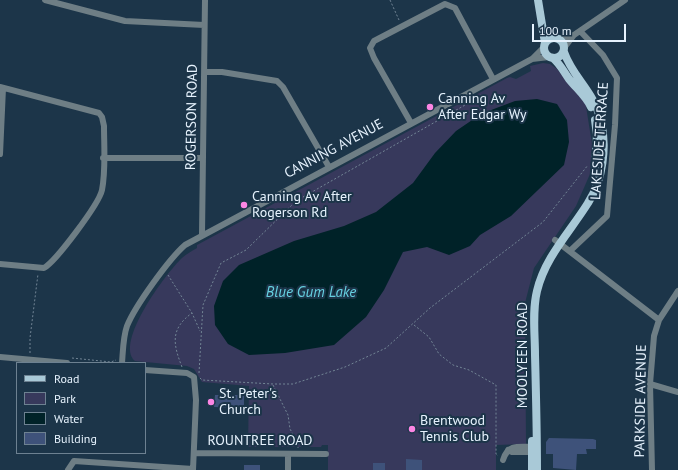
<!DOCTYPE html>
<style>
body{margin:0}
#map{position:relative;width:678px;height:470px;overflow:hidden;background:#1c3549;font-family:"PT Sans",sans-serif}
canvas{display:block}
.legend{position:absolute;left:16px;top:362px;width:130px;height:92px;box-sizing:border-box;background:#1c3549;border:1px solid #6d8191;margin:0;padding:5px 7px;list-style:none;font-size:12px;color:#e6f2fd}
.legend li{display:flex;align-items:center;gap:8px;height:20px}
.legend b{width:20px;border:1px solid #6d8191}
.scale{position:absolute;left:532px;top:24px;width:94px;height:18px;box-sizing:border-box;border:2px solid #e6f2fd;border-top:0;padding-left:5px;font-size:12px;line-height:14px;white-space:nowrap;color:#e6f2fd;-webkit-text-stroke:3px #1c3549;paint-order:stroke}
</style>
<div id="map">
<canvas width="678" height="470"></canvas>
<ul class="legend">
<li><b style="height:5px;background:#a9c9d7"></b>Road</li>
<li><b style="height:11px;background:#37395c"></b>Park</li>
<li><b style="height:11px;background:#002228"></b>Water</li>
<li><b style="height:11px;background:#3e527a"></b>Building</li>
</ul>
<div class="scale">100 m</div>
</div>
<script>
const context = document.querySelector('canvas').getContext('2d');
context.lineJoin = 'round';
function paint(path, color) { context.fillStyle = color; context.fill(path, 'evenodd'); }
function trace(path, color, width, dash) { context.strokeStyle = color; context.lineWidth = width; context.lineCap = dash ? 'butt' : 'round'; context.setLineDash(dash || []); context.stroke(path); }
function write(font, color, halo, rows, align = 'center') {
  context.font = font + ' "PT Sans",sans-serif'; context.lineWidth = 4; context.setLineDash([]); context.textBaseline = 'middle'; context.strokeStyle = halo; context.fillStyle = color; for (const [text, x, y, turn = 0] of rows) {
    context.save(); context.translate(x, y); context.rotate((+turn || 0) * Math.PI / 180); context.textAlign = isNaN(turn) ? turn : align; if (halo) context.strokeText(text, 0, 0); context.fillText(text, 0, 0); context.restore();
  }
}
paint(new Path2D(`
 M543,63L550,64L556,68L585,100L592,144L590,174L576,206L534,268L525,303L526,444L496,445V470H328V445H322L321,447H248L249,386L202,382L194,369L187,366L135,361C114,343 166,273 182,258C186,254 192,251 197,248V245L507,78L510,77L516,79L531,71L530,66Z`), '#37395c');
paint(new Path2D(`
 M537,99L557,104L567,120L569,142L564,165L511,216L480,235L470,246L449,255L427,247L403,252L384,290L366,317L334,345L285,353L249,355L228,344L215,325L214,306L223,281L239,265L294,241L344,226L376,212L413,183L435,153L456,131L481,114L499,107L515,101Z`), '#002228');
paint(new Path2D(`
 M215,395H244V408L214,407Z
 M549,438L593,439L596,440V449H586L587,454H577L576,470L553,468V454H546V442Z
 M406,459L422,460V470H406Z
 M373,463H385V470H373Z
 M244,465H260V470H244Z`), '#3e527a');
trace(new Path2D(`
 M390,0L399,20
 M168,275L192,313L200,331
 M414,325L429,337L439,354L453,365L469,370L496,385V454L498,456
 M30,353V338L38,274
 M72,358L111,362L116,360
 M182,367C173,344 170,329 192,313
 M199,373L203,305L221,263L246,250L296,201L481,96V94
 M200,378L202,380L273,384H293L345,367L386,348L430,308L543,222L588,165
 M273,385L288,415L290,429L298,443V448`), '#728595', 1, [2, 2]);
trace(new Path2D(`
 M45,0L125,21L204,25
 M558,39L574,35
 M564,48L574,35L625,0
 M532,59L549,57
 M205,72H222L277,81L283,87L329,167
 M0,87L99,113L102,117L104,126C104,146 106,170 102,190C99,204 56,261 44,268L0,264
 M411,123L374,58L370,48L374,41L445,4L455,8L493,79
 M0,154L3,88
 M103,158H203
 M202,234L205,0
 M555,240L659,320
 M571,250L607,216L615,125L617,78L603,55L580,31
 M0,357L67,363
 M122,363C123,351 123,337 127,326C135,306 169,259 185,245L532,59L544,47
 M145,370L187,373L194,377L196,400L193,470
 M650,384L678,392
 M508,450L512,452H536
 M194,453L326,454
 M503,460C508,443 520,447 536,447
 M68,470L74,461L193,469
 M288,470V454
 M652,470L650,384L654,336L659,320L678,291`), '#6e7e85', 6);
trace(new Path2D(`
 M538,0L545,43
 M544 48a10 10 0 1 1 20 0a10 10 0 1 1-20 0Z
 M553,58C561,65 563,71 569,79C576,88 586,96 591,107
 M595,170L597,135L595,120
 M532,441V470
 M537,470C537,432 536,393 535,355C535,334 532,311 537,291C545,257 570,232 588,203C603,180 607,147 601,121C594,91 573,78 564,52`), '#a9c9d7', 8);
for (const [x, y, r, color] of [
 [430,107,4,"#fc86e4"],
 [244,205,4,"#fc86e4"],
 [211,402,4,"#fc86e4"],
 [412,429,4,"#fc86e4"]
]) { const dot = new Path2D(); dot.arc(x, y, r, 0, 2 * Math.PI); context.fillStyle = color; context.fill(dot); trace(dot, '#1c3549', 1.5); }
write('14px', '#e6f2fd', '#1c3549', [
 ["Canning Av",438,99],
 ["After Edgar Wy",438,115],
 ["Canning Av After",252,197],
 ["Rogerson Rd",252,213],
 ["St. Peter's",219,394],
 ["Church",219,410],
 ["Brentwood",420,421],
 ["Tennis Club",420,437]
], 'left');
write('14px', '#e6f2fd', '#1c3549', [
 ["ROGERSON ROAD",192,117,-89],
 ["LAKESIDE TERRACE",600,141,-86],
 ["CANNING AVENUE",334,149,-28],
 ["MOOLYEEN ROAD",523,355,-90],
 ["PARKSIDE AVENUE",641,401,-89],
 ["ROUNTREE ROAD",260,441]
]);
write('italic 15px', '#66d0e1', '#1c3549', [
 ["Blue Gum Lake",311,293]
]);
</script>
